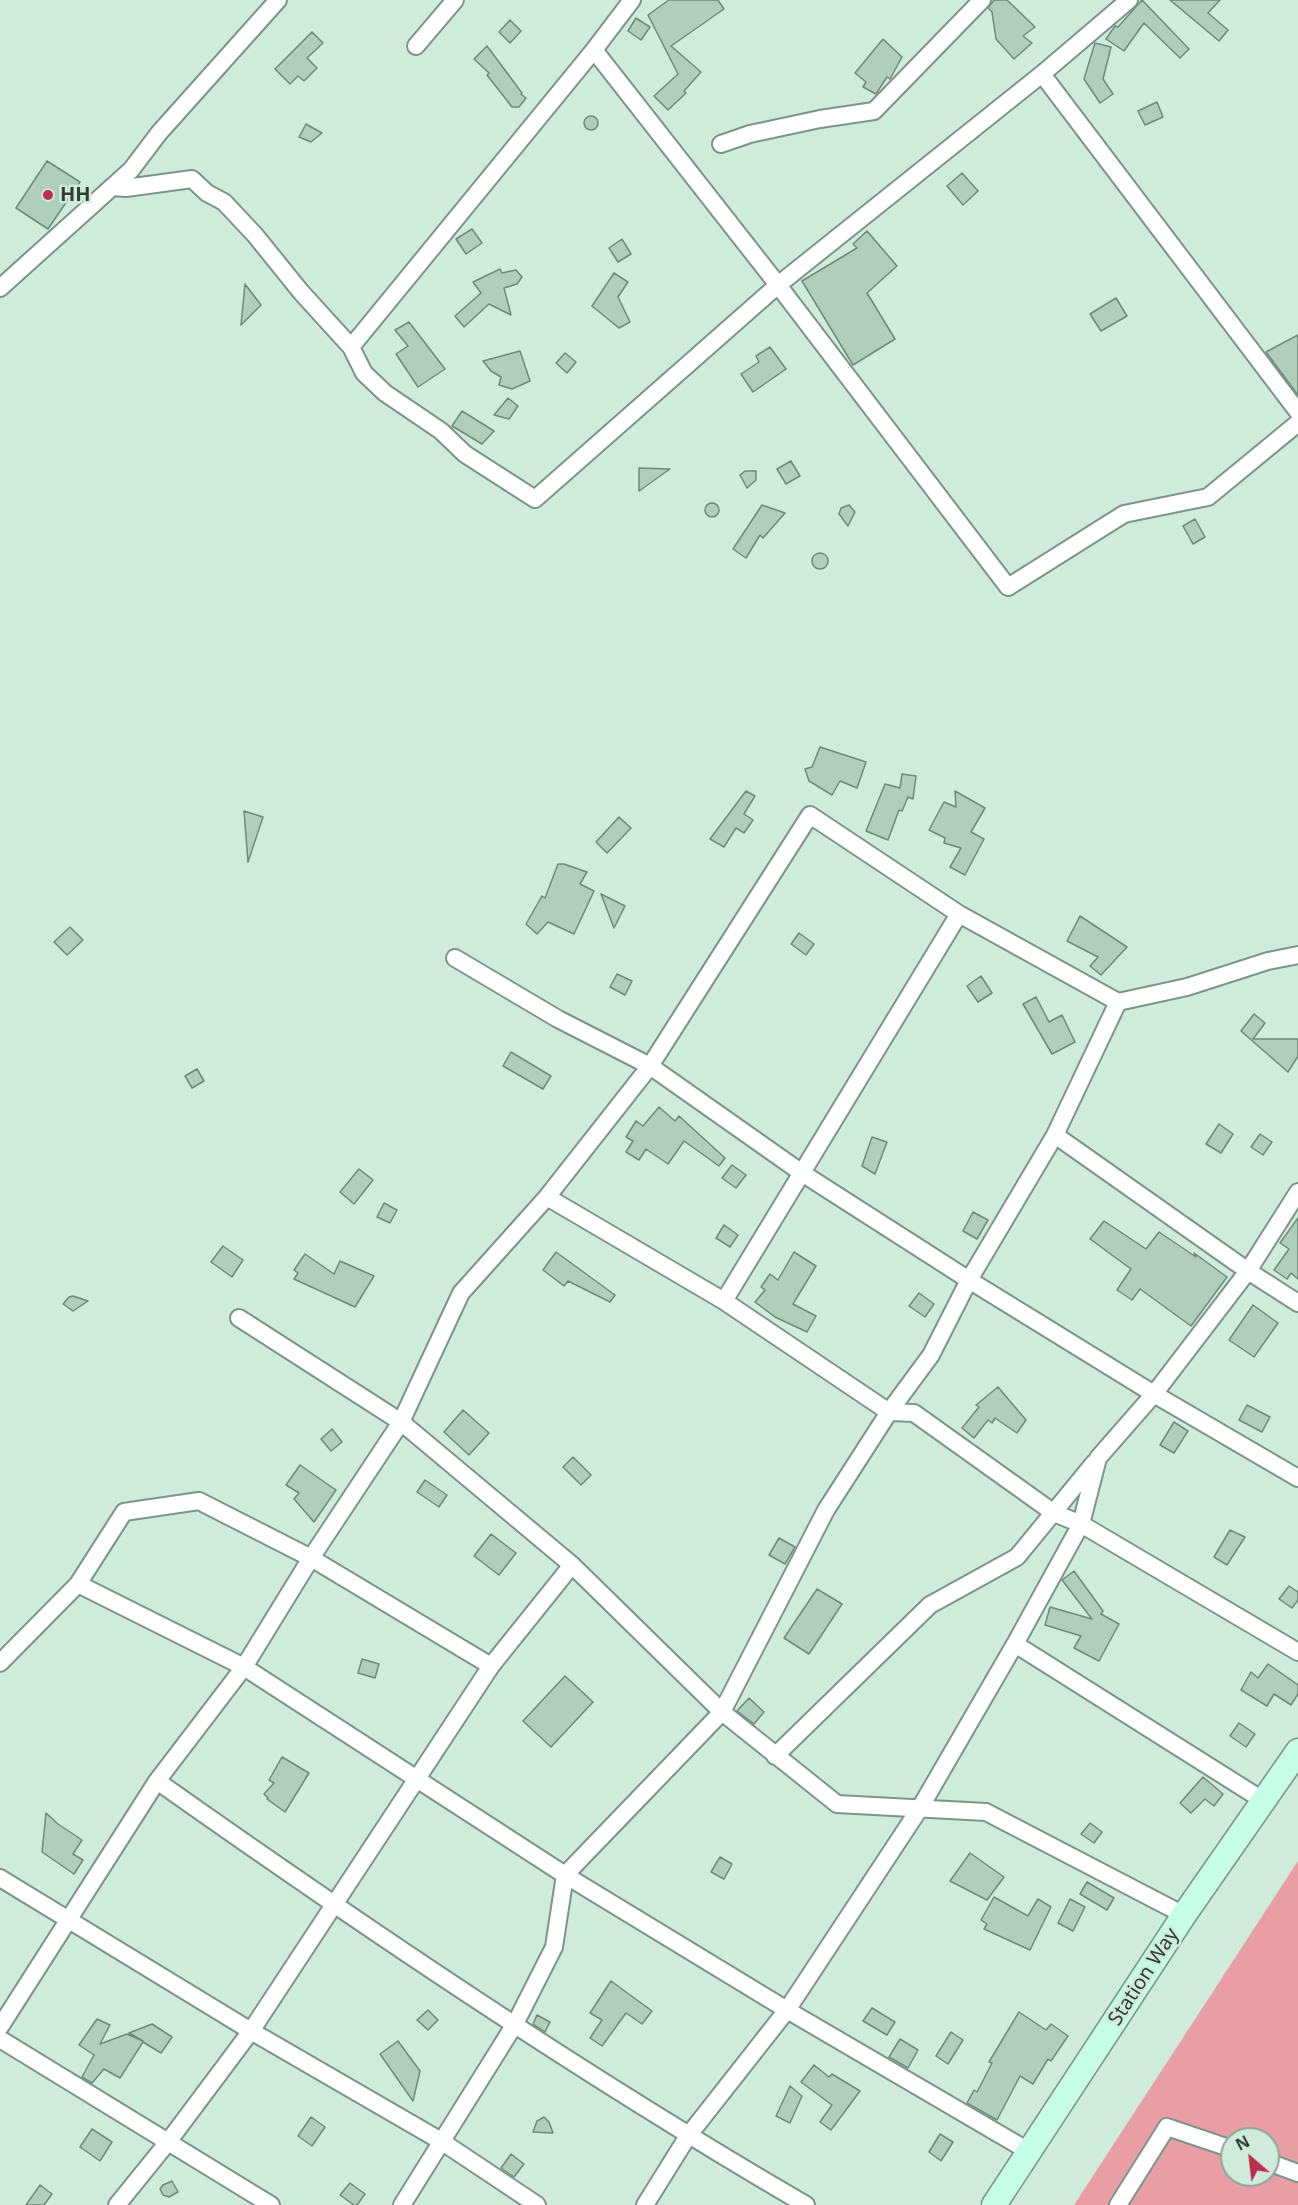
<!DOCTYPE html>
<style>
body{margin:0}
#map{position:relative;width:1298px;height:2205px;overflow:hidden;background:#ceebdb;font-family:"Noto Sans",sans-serif}
canvas{display:block}
.north{position:absolute;left:1220px;top:2127px;width:60px;height:60px;box-sizing:border-box;background:#ceebdb;border:2px solid #8fa599;border-radius:50%;rotate:332deg;font-size:16px;font-weight:700;line-height:24px;text-align:center;color:#313c36}
.north::after{content:'';display:block;margin:auto;width:21px;height:27px;background:#bd2d4f;clip-path:polygon(50% 0,100% 100%,50% 72%,0 100%)}
</style>
<div id="map">
<canvas width="1298" height="2205"></canvas>
<div class="north">N</div>
</div>
<script>
const context = document.querySelector('canvas').getContext('2d');
context.lineJoin = 'round';
function paint(path, color) { context.fillStyle = color; context.fill(path, 'evenodd'); }
function trace(path, color, width, dash) { context.strokeStyle = color; context.lineWidth = width; context.lineCap = dash ? 'butt' : 'round'; context.setLineDash(dash || []); context.stroke(path); }
function write(font, color, halo, rows, align = 'center') {
  context.font = font + ' "Noto Sans",sans-serif'; context.lineWidth = 5; context.setLineDash([]); context.textBaseline = 'middle'; context.strokeStyle = halo; context.fillStyle = color; for (const [text, x, y, turn = 0] of rows) {
    context.save(); context.translate(x, y); context.rotate((+turn || 0) * Math.PI / 180); context.textAlign = isNaN(turn) ? turn : align; if (halo) context.strokeText(text, 0, 0); context.fillText(text, 0, 0); context.restore();
  }
}
paint(new Path2D(`
 M1298,1861V2205H1074ZM1232,2139H1268V2175H1232Z`), '#e99ea5');
const building = new Path2D(`
 M669,0H718L724,9L671,46L701,72L684,91L686,93L668,110L654,96L678,74L648,15Z
 M994,0H1007L1035,27L1023,36L1032,43L1014,59L996,39L992,12L988,8Z
 M1142,0L1189,49L1180,58L1144,23L1124,51L1106,39L1115,26L1118,27Z
 M1170,0H1220L1208,13L1228,30L1219,41Z
 M636,18L650,27L641,40L628,31Z
 M510,20L521,31L510,43L499,32Z
 M312,32L323,43L307,58L317,68L304,81L298,76L290,84L275,69Z
 M883,39L902,57L890,79L887,77L876,94L863,87L866,82L855,73Z
 M1095,43L1111,47L1103,79L1113,94L1100,103L1084,79Z
 M487,46L522,93L521,94L526,98L519,107H512L487,75L489,73L474,59Z
 M1157,102L1163,117L1145,125L1138,111Z
 M584 123a7 7 0 1 1 14 0a7 7 0 1 1-14 0Z
 M306,124L322,133L311,142L299,137Z
 M47,161L80,182L48,229L16,208Z
 M962,173L978,191L963,205L947,186Z
 M472,229L482,243L466,254L456,239Z
 M867,231L897,266L867,293L895,339L853,365L802,281L857,248L853,244Z
 M622,239L631,254L618,262L609,248Z
 M500,269L502,273L516,270L522,277L517,284L504,288L511,315L489,304L464,327L455,316L481,293L473,282Z
 M614,273L628,282L618,297L630,322L619,328L592,306Z
 M245,284L261,305L241,325Z
 M1116,298L1127,316L1101,331L1090,314Z
 M409,322L445,369L418,387L396,354L408,346L395,330Z
 M1298,335V395L1266,352Z
 M770,347L786,369L753,392L741,374L759,362L756,356Z
 M520,351L530,381L512,389L499,385L501,377L491,371L483,361Z
 M565,353L576,362L567,373L556,363Z
 M508,398L518,406L509,419L494,415Z
 M462,411L494,431L482,444L452,426Z
 M791,461L800,476L786,484L777,469Z
 M639,468L670,469L639,491Z
 M745,471H756V480L747,488L740,475Z
 M705 510a7 7 0 1 1 14 0a7 7 0 1 1-14 0Z
 M762,505L785,513L763,538L760,535L746,558L733,549Z
 M849,505L855,512L848,526L839,514L841,508Z
 M1195,519L1205,537L1193,544L1183,526Z
 M812 561a8 8 0 1 1 16 0a8 8 0 1 1-16 0Z
 M820,747L866,762L857,788L840,781L832,795L809,781L805,769L812,767Z
 M902,774L916,776L913,799L908,797L902,811L899,810L888,840L866,831L885,784L900,788Z
 M746,791L755,796L744,814L753,820L744,833L736,828L724,847L710,839Z
 M955,791L985,808L971,832L984,839L965,875L950,867L961,848L944,843L945,838L929,830L944,802L956,807Z
 M244,811L263,817L248,862Z
 M619,817L631,828L607,853L596,842Z
 M558,864H564L587,872L580,884L594,891L574,934L548,922L537,934L526,924L542,896L545,898Z
 M601,894L625,906L614,928Z
 M1080,916L1127,947L1101,975L1090,966L1098,957L1067,941Z
 M70,927L83,940L67,955L54,942Z
 M799,933L814,944L806,955L791,944Z
 M617,974L632,981L625,995L610,987Z
 M981,976L992,993L978,1002L967,986Z
 M1036,997L1049,1022L1062,1015L1075,1042L1052,1054L1023,1004Z
 M1254,1014L1265,1023L1253,1039H1298V1056L1288,1072L1241,1031Z
 M511,1052L551,1076L543,1089L503,1066Z
 M197,1069L204,1081L192,1088L185,1076Z
 M659,1107L675,1121L679,1116L725,1158L719,1166L684,1141L668,1164L646,1149L639,1160L626,1152L633,1141L626,1137L636,1121L643,1126Z
 M1219,1124L1233,1134L1221,1153L1206,1144Z
 M1260,1134L1272,1142L1263,1155L1251,1147Z
 M872,1137L887,1142L875,1174L862,1166Z
 M732,1165L746,1175L736,1188L722,1178Z
 M359,1169L373,1180L354,1204L340,1192Z
 M384,1203L397,1210L390,1223L377,1217Z
 M973,1212L988,1220L977,1239L963,1231Z
 M1298,1218V1279L1291,1273L1287,1279L1274,1270L1289,1249L1280,1243Z
 M1104,1221L1146,1249L1159,1232L1196,1257L1194,1253L1227,1277L1191,1326L1140,1289L1132,1300L1117,1290L1131,1269L1090,1239Z
 M724,1225L738,1235L730,1247L716,1238Z
 M223,1246L243,1260L232,1277L211,1262Z
 M556,1252L615,1295L610,1302L568,1281L564,1286L543,1270Z
 M794,1252L816,1266L793,1304L816,1316L807,1332L775,1317L755,1302L765,1290L761,1287L770,1274L778,1280Z
 M305,1254L334,1274L340,1261L374,1276L355,1307L294,1279L298,1273L294,1270Z
 M919,1293L934,1304L925,1317L909,1306Z
 M73,1296L88,1301L73,1311L63,1304L69,1297Z
 M1253,1305L1278,1323L1254,1357L1229,1340Z
 M998,1387L1026,1420L1017,1433L995,1418L992,1423L988,1420L974,1438L962,1428L979,1407L976,1405Z
 M1247,1405L1270,1417L1262,1432L1239,1420Z
 M463,1410L489,1433L469,1455L444,1432Z
 M1174,1422L1188,1431L1174,1453L1160,1445Z
 M332,1429L342,1442L331,1451L321,1439Z
 M573,1457L591,1475L581,1485L563,1467Z
 M300,1465L336,1490L314,1522L294,1499L299,1493L286,1485Z
 M425,1480L447,1495L439,1507L417,1492Z
 M1230,1530L1245,1537L1227,1565L1214,1557Z
 M491,1534L516,1553L499,1575L474,1556Z
 M779,1538L795,1547L785,1564L769,1555Z
 M1074,1571L1103,1611L1101,1614L1119,1624L1099,1661L1074,1648L1081,1636L1045,1625L1050,1607L1092,1619L1062,1580Z
 M1289,1586L1298,1592V1600L1292,1608L1279,1599Z
 M817,1589L842,1604L809,1654L784,1638Z
 M362,1659L379,1664L375,1678L358,1673Z
 M1268,1664L1298,1685V1694L1291,1705L1274,1694L1267,1706L1241,1690L1251,1672L1258,1678Z
 M565,1676L593,1702L551,1747L523,1721Z
 M749,1698L764,1712L754,1724L737,1711Z
 M1239,1723L1255,1734L1246,1747L1230,1736Z
 M282,1757L309,1773L285,1812L267,1799L268,1798L264,1794L274,1783L269,1780Z
 M1203,1777L1223,1794L1214,1806L1205,1799L1191,1813L1180,1803Z
 M46,1813L58,1824L82,1840L73,1854L83,1860L74,1874L42,1852Z
 M1090,1823L1102,1832L1094,1843L1081,1834Z
 M970,1853L1004,1877L987,1900L950,1881Z
 M720,1857L732,1864L724,1879L711,1872Z
 M1087,1882L1114,1898L1107,1910L1080,1894Z
 M994,1897L1028,1916L1038,1899L1051,1907L1030,1950L984,1929L987,1924L981,1920Z
 M1070,1899L1085,1907L1073,1931L1058,1923Z
 M611,1981L652,2011L642,2024L626,2013L602,2046L590,2038L602,2020L590,2013Z
 M872,2008L895,2022L887,2035L863,2021Z
 M428,2010L438,2020L428,2030L417,2020Z
 M1019,2012L1046,2030L1051,2024L1068,2036L1051,2061L1048,2059L1033,2084L1020,2076L997,2120L967,2103L974,2090L977,2092L992,2063L989,2062Z
 M537,2015L550,2022L545,2032L533,2024Z
 M97,2019L110,2025L100,2044L127,2034L143,2041L129,2033L152,2024L172,2037L161,2053L143,2042L120,2078L104,2069L92,2083L82,2077L94,2055L79,2045Z
 M951,2032L963,2040L948,2064L936,2056Z
 M900,2039L918,2050L908,2068L889,2057Z
 M398,2041L420,2071L413,2101L380,2054Z
 M814,2065L829,2077L832,2074L860,2091L831,2130L820,2122L832,2105L801,2082Z
 M790,2086L802,2096L790,2123L776,2116Z
 M311,2117L325,2127L312,2146L298,2136Z
 M544,2117L549,2122L553,2133L533,2132L537,2121Z
 M92,2129L112,2142L100,2161L80,2147Z
 M940,2134L953,2142L941,2161L929,2152Z
 M511,2154L524,2164L514,2177L501,2168Z
 M172,2181L178,2192L169,2197L163,2195L160,2189L163,2185Z
 M350,2183L365,2194L357,2205H354L340,2195Z
 M40,2185L52,2194L44,2205H26Z`);
paint(building, '#b0cdbe');
trace(building, '#6f8a7c', 1.5);
const minor = new Path2D(`
 M416,46L455,0
 M594,50L778,285L1008,587L1124,514L1208,497L1298,423
 M1042,74L1298,412
 M721,144L750,134L820,119L874,111L982,0
 M113,187L126,188L192,179L207,193L224,202L255,235L301,292L351,347L364,373L385,393L441,431L465,454L535,499L778,285L1042,74L1129,0
 M0,288L131,170L159,133L278,0
 M351,347L594,50L632,0
 M959,914L1118,1002L1187,987L1268,961L1298,955
 M455,958L558,1019L650,1066L802,1173L969,1280L1154,1394L1298,1478
 M1055,1135L1248,1271L1298,1303
 M547,1197L724,1301L889,1412L914,1413L1054,1513L1081,1524L1298,1652
 M239,1318L401,1422L572,1565L722,1712L837,1804L986,1812L1184,1915
 M78,1584L244,1667L565,1875L787,2010L1030,2152
 M1015,1644L1264,1801
 M0,1663L78,1584L124,1512L199,1501L311,1558L491,1666
 M775,1756L930,1605L1017,1557L1094,1463
 M157,1781C368,1930 583,2075 806,2205
 M0,1878L251,2031L441,2141L537,2205
 M0,2027L157,1781L244,1667L311,1558L401,1422L461,1293L547,1197L650,1066L810,815L959,914L724,1301
 M0,2039L271,2205
 M1268,2162L1298,2173
 M117,2205L168,2142L251,2031L491,1666L572,1565
 M402,2205L515,2024L554,1947L565,1875L722,1712L826,1510L889,1412L931,1355L969,1280L1055,1135L1118,1002
 M645,2205L688,2136L787,2010L920,1808L1015,1644L1081,1524L1098,1458L1154,1394L1248,1271L1298,1192
 M1118,2205L1167,2127L1232,2149`);
const secondary = new Path2D(`
 M994,2205L1184,1915L1298,1751`);
trace(minor, '#7b9688', 20);
trace(secondary, '#7b9688', 27);
trace(minor, '#fff', 16);
trace(secondary, '#c6fde7', 24);
for (const [x, y, r, color] of [
 [48,195,6,"#bd2d4f"]
]) { const dot = new Path2D(); dot.arc(x, y, r, 0, 2 * Math.PI); context.fillStyle = color; context.fill(dot); trace(dot, '#ceebdb', 2); }
write('bold 20px', '#313c36', '#ceebdb', [
 ["HH",60,195]
], 'left');
write('20px', '#313c36', '#ceebdb', [
 ["Station Way",1144,1977,-57]
]);
</script>
